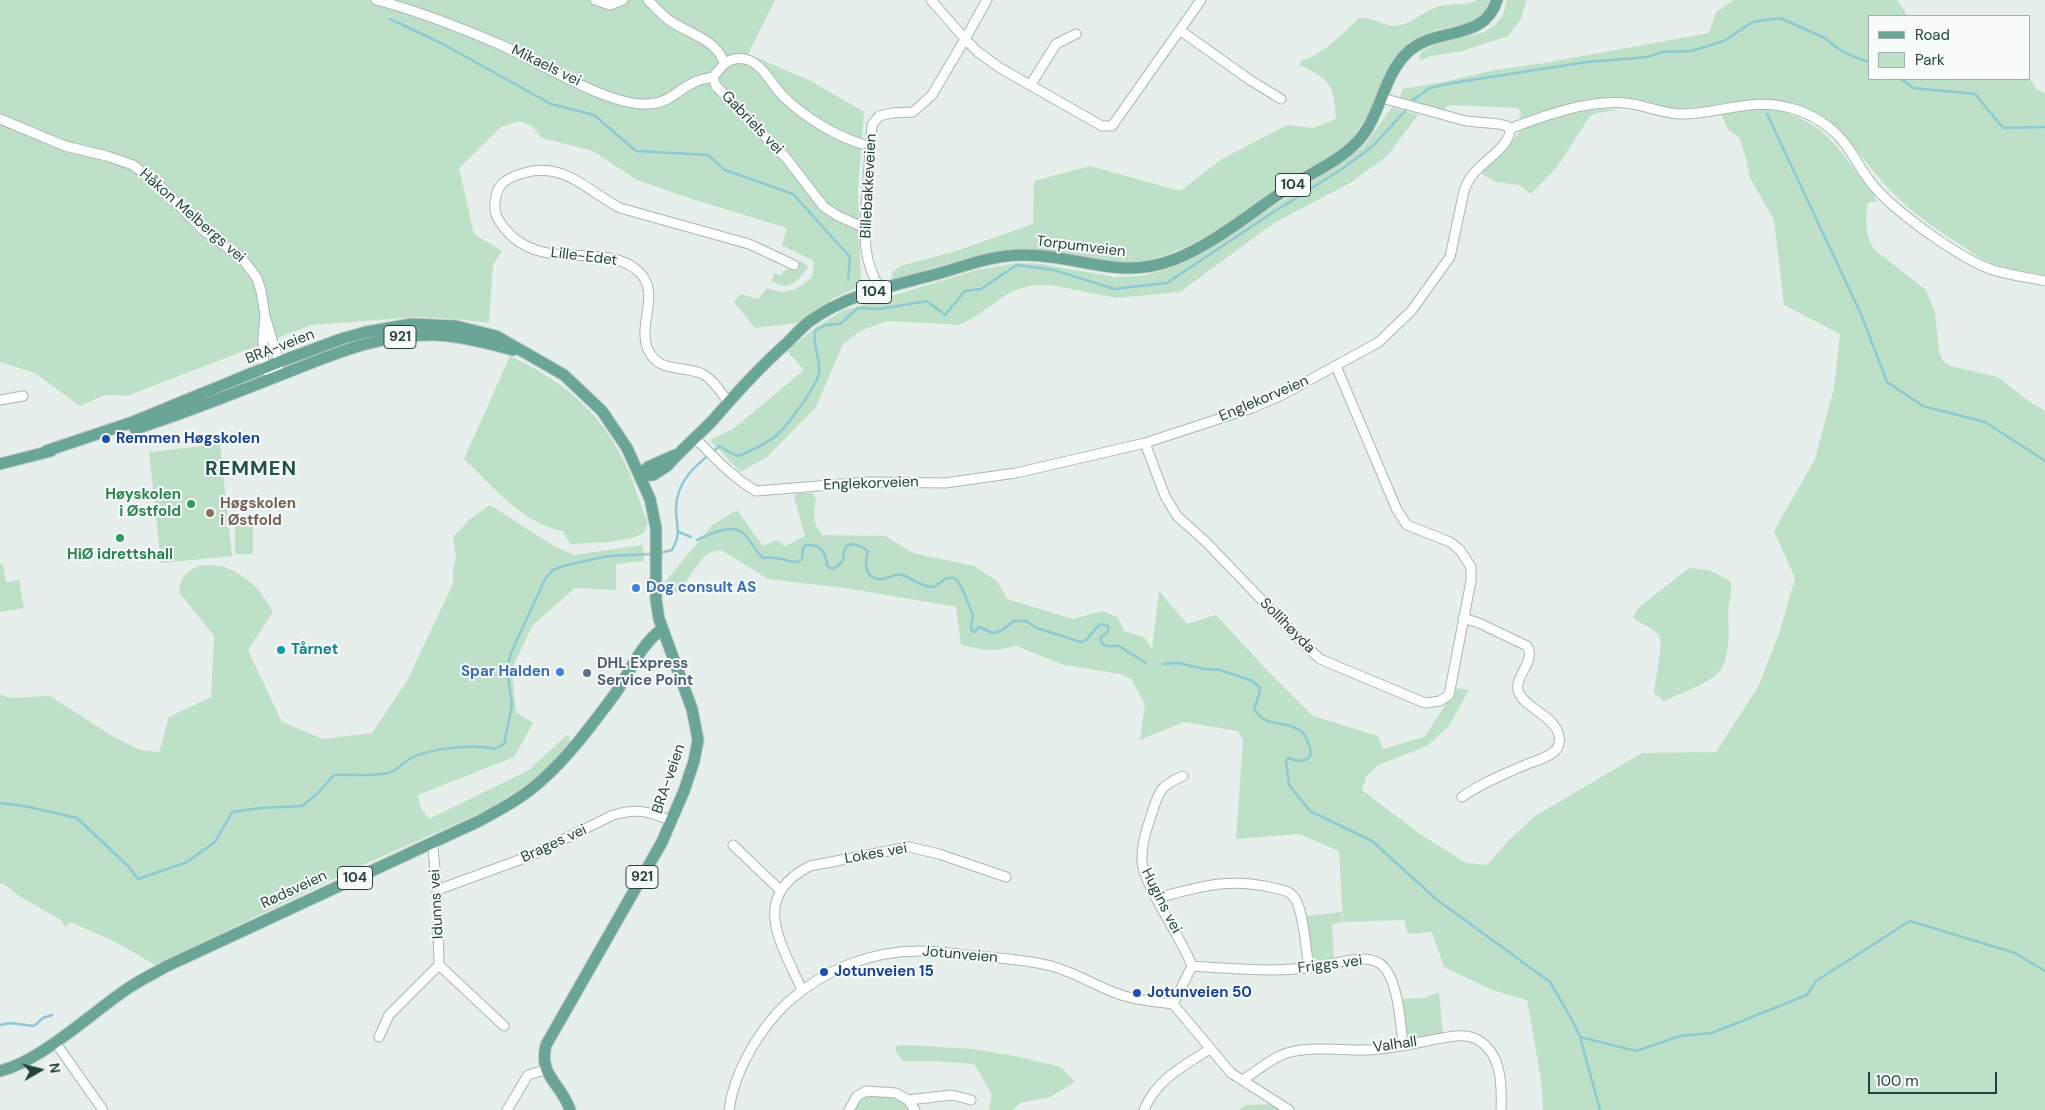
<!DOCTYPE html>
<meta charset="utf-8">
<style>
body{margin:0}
#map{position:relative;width:2045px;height:1110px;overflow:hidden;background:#e6efeb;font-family:"DM Sans",sans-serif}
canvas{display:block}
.legend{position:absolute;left:1868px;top:15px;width:162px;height:65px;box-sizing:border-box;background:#f7fbf9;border:1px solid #a3b1ad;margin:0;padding:6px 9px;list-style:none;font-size:15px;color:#24423a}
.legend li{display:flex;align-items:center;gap:10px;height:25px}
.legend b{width:25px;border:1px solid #a3b1ad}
.north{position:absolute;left:15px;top:1045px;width:50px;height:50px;-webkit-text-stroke:4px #f7fbf9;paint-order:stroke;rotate:82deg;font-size:14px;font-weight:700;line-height:20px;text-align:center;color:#24423a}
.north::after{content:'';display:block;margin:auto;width:18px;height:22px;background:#24423a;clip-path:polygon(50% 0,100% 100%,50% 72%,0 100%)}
.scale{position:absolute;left:1868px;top:1072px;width:129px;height:22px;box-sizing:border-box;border:2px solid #24423a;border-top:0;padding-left:6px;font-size:15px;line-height:18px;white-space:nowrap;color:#24423a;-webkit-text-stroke:4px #f7fbf9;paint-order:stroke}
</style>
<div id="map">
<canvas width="2045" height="1110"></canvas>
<ul class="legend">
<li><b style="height:6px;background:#6aa596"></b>Road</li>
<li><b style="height:14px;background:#bfe0c8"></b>Park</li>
</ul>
<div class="north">N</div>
<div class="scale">100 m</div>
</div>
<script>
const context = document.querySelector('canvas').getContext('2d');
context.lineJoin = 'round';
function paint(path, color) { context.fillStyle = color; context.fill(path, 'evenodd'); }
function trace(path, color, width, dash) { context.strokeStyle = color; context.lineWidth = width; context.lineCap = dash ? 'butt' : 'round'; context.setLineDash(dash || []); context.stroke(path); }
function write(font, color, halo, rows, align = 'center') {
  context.font = font + ' "DM Sans",sans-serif'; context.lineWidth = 4; context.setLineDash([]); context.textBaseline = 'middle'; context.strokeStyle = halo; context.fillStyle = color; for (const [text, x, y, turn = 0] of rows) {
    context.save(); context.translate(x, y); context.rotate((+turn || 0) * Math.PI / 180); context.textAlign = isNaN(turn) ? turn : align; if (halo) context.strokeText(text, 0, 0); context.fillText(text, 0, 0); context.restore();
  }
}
paint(new Path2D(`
 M0,0H775L748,54L809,80L864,112L858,189L861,286L832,299L797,323L755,328L734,302L740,294L758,299L767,288C788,296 796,290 812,277L814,261L782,245L787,228L692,199L637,180L593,151L542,138L532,126L519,121L501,127L459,168L474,234L502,251L493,265L489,323L457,319L418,317L311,325L127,396L105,395L80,406L35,373L0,362Z
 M1478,0H1492L1491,6L1477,21L1435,30L1410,41L1402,50L1378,92L1368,114L1354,136L1344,146L1212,233C1175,253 1153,264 1111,262C1102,261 1093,261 1084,259C1062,255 1040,247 1017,249C975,252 932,270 891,280L892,273L900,266L956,251L1033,224L1034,181L1090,166L1180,191L1222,159L1287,125L1313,128L1336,119C1334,84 1330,79 1299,65L1302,60C1320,58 1346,30 1359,18C1372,16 1381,25 1393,26C1411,26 1424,10 1440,6C1452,3 1468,6 1478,0Z
 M1507,0H1526V2L1521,19L1508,36L1462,51L1431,56L1419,61L1421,52L1434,45L1485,32L1496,24L1503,15Z
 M1734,0H1897L1908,16H1869V79L2029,78L2037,90L2045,93V275C2026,271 2004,269 1986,261C1977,257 1969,250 1961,245C1939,231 1916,216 1897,197C1862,163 1839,114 1788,103C1752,95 1718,109 1683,110C1665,110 1649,100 1631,98C1594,96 1556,107 1520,119L1521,112L1518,108L1451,105L1447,106L1443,112L1399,98L1403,89L1447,81L1495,70L1544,63L1709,33L1716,12Z
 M1392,107L1418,115L1387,156L1350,183L1274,223L1180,292L1116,298L1051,285H1032L1010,292L973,318L959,325L887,321L860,331L843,344L816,407L767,457L740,472L710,440L733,429L804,370L787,351L816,327L842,311L977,270L1017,263L1041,264L1115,277L1141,276L1168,269L1183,263L1227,237L1351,156L1364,146Z
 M1766,108C1828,120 1837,149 1873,193L1877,202H1870L1867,205C1866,220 1865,238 1875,250L1926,290L1935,313L1939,351L1943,361L1950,366L1998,377L2027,400L2045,411V1110H1543L1541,1079L1527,1000L1492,990L1444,967L1432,932L1408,934L1404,920L1343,922L1339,851L1299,834L1236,839L1243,740L1237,731L1184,722L1140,740L1145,704L1131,679L1120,674L1064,665L1016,646L1002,649L985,650L961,645L956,607L852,589L768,579L723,551C700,545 691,584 675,593C673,594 670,594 667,595L665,582L712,525L737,510L763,546L777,540L785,546L805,536L794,497L797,493H812L816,499C813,514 813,523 822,535L885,536L913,553L974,566L997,581L1007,599L1073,619L1102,611L1118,617L1124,631L1144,637L1152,649L1159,591L1187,624L1216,615L1267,670L1313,716L1378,736L1383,749L1424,737L1457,688L1469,690L1449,726L1427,746L1378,765L1366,777L1362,790L1420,834L1466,863L1487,865L1509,840L1535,816L1642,753L1716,752L1758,687L1779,634L1795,578L1774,531L1815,459L1834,388L1840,334L1784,305L1774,220L1750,178L1746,158L1739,137L1729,131L1721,114L1733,111Z
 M1606,109L1619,110L1597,113L1590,116L1557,167L1531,194L1519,185L1497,182L1482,174C1488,161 1500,156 1509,146C1513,142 1516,135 1520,131C1536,116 1585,110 1606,109Z
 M800,261L807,265L808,268C796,282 790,292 771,281L775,273L780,276C785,270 787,266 795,269Z
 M510,356C565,382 604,414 629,472C636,488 640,506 648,522L644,533C623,544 593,542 570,544L563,531C521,523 494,487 464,459Z
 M220,444L232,556L161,563L149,452Z
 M490,505L554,546L574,555L643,545L644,561L616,564V590L575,588L532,626L512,669L516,712L533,723L514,757L418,795L421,809L429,819L529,770L568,734L570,741L545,770L520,789L487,810L367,863L155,965L114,941L70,922L66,928L61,920L19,896L4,884H0V694L9,698L50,696L114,737L140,750L159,752L169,717L211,697L214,636L179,592C181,565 208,560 230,569C238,572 250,582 256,587C262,593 267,603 272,610V613L248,650L282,722L323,739L372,733L407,681L453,584V569L456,559L453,537L470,519Z
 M253,525V554H235V526Z
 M0,564H3L6,582L19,580L24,608L0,612Z
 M1689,568L1709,570L1730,581C1734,592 1728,600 1728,612C1729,629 1731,657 1719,672C1708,684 1679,694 1664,701L1654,693C1655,682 1664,642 1659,635C1653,628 1640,623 1633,618L1638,608Z
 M1342,912V922L1332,924L1334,958L1322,961L1315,959L1311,952L1305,919L1307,916Z
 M1439,992L1443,1034C1431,1037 1417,1043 1407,1034L1401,999L1424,998Z
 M906,1045L973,1049L1015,1056L1061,1067L1075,1082L1050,1097L1020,1103L1013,1110H989L992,1094L974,1064L932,1061H903L896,1052V1046Z
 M870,1095C884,1096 902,1097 910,1110H855L861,1099Z
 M1275,1104L1282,1110H1239L1246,1105Z`), '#bfe0c8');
trace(new Path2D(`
 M390,19L441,43L551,104L594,115L636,151L708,155L725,170L793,194L850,257L848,280
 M1901,79L1913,88L1975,94L2003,128L2045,127
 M1413,100L1430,88L1452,83L1587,62L1648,57L1662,52L1691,51L1724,41L1752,22L1780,18L1825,38L1837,48L1852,56L1869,62
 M1767,114L1861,314L1887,382L1923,406L1985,422L2045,461
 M679,532L691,537
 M697,540C711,534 734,521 746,536C752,543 756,552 763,558C776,555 785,562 798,562L802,559L803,548L806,545L817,546L824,553L828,567L834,569C837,566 841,564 843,560C844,558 843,555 844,552C847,538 861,546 868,551C864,563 865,581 883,579C889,578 895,573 902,575C915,579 918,586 934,587L947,578H955C964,587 968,604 973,616L971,625L972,631L975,632L979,627L992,633L1001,631L1014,621H1026L1037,628L1081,642L1086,640L1100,624L1108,626V632L1101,637V642L1106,646H1119L1146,663
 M660,553L672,550C681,534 677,528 676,512C675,480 697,464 720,446L731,453L739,456C752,450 769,443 779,433C789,423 818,385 819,372C821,358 811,344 816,330L826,325L840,324L858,308L880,309L927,301L945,315L965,291L981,289L1017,265L1054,270L1114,289L1167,283L1269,215L1342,169L1373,146L1405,111
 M1163,664L1179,663L1204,669L1220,670L1253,681L1260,688L1259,695L1254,708C1265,730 1287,719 1302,732C1305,734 1306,738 1308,742C1316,760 1304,764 1288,758L1286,762L1289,785L1310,811L1372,841L1436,899L1550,982L1572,1020L1580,1037L1600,1110
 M0,803L24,806L77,818L129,867L138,879L187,862L215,842L232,812L260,808L302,806L317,794L334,775C352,774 370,777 388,773C397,771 403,762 411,758C432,748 472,744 495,749L504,744L512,705L507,669L511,653L545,579L553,570L563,566L608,556L652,554
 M0,1025L10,1023L34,1026L43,1018L52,1015
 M1580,1037L1636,1051L1680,1036L1712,1033L1807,995L1816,981L1910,921L2015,953L2045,971`), '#8ec9d4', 2.5);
const minor = new Path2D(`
 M376,0C419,11 461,28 501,45C540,62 607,106 648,104C671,103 676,90 695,82C700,79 707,78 713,77
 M595,0L610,5L623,0
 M648,0C657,9 664,18 675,24C694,35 716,41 724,62
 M987,0L965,39L978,52L1000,68L1102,126H1112L1201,0
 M1181,31L1250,80L1281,99
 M713,77L716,86L787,159L824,207L838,216L865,228
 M713,77C722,66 729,56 744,59C763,62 772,87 786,99C806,118 836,136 862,144
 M1031,84L1056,44L1076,34
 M0,119L65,146L107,156L133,165L160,186L203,230L241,257L257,278L261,291L265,316L279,362L276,377L264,369L263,338L265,316
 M1509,129C1546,115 1586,100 1626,103C1645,105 1663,114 1682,114C1720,114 1751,97 1790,108C1811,113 1833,127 1846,145C1857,160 1865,178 1878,191C1902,216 1958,257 1990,269C2007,275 2027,277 2045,281
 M881,289C860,260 865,225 867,191C869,169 870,147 872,125L879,116L892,113L913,112L932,95L965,39L931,0
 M0,400L23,396
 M728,402C722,393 713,380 703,374C686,366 662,372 651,355C633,328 663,295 639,272C603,237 532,280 497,217C493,209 495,192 501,185C507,178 516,175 524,173C564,161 589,192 620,208L749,244L794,265
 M695,438C715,458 732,477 756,491L868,482L945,483L1016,473L1145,443L1252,408L1282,395L1379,342L1412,310L1450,257L1464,191C1466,185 1469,179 1474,173C1483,162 1510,145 1510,131L1507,126L1499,124L1466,121L1382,98
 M1145,443L1165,496L1177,516L1206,542L1306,646L1320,659L1425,703L1440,701L1449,695L1471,581V567L1460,550L1450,542L1407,525L1397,510L1336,366
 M1462,797C1481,783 1505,774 1527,764C1536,761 1547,758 1555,751C1560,746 1561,737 1557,730C1550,715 1525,707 1519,693C1512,677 1537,662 1527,646L1479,623L1463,618
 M431,843L433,848L437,890L439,965L504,1026
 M733,845L780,890
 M437,890L530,856L613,815C637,808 649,811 671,821
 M1157,898C1200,887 1228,877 1274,888C1283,890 1291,891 1296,900C1304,916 1306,950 1309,968
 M1192,966C1236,969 1279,973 1322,966C1339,963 1364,954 1379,963C1398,974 1401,1025 1403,1046
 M802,990C781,943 749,897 810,866L909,847L939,854L1006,877
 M1173,1004L1192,966C1182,938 1143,885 1142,861C1141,846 1146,830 1151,816C1159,792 1159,786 1183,776
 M1173,1004L1231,1073L1289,1110
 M379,1037L389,1015L439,965
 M55,1042L103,1110
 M1242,1080C1257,1072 1270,1058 1287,1053C1312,1046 1338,1050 1363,1050C1385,1050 1406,1045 1427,1041C1442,1038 1463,1032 1476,1039C1502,1052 1502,1085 1501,1110
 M908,1100L915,1110
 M507,1110L528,1075L545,1070
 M729,1110C734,1071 760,1028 788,1002C824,970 870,951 919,951C938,951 957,954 976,956C1000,958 1027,960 1051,966C1078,973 1101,990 1128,997C1143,1001 1158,1002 1173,1004
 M849,1110L857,1096L866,1091L896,1093L908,1100L952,1095L971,1100
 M1144,1110C1156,1080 1183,1066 1210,1049`);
const major = new Path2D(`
 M135,429C183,414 230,395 278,376C329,356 379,333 435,335C461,336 488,343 513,350
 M46,451L130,423L279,362L341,339L366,332L412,324L456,326L496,336L564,375L602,411L627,448L650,499L656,528V600L659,619L692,709L698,740L694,761L684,791L662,842L546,1045C538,1076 562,1084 570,1110
 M0,464L51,451
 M641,476L653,475L667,466C682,449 699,435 714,419C737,392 761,366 788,342C795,335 802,327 810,321C845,295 892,286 933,275C962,267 992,255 1022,255C1077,254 1117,281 1173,260C1214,244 1249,214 1285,190C1308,174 1337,163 1357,142C1381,117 1382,78 1406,54C1433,25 1483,44 1497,0
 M641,476L648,467L675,455
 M0,1071C43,1060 92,1012 130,987C142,979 155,973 167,966L479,821C501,809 524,797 543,779C570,755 593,723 615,694C631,671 639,646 662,629`);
trace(minor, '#a8b8b2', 11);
trace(major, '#c2cac8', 13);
trace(minor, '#fff', 9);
trace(major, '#6aa596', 11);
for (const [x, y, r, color] of [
 [106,439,5,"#1a4fb4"],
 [191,504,5,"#2e9e5b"],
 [210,513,5,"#8d6e63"],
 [120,538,5,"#2e9e5b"],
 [636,588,5,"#3f7fe0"],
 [281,650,5,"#0f9aa8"],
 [560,672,5,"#3f7fe0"],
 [587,673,5,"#5c6f8a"],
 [824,972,5,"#1a4fb4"],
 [1137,993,5,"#1a4fb4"]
]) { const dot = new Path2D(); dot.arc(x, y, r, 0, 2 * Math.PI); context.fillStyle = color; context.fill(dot); trace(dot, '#f7fbf9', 2); }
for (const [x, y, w] of [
 [1293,185,35],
 [874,292,35],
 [400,337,32],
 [642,877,32],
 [355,878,35]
]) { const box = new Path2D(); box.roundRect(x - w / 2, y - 11.5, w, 23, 4); context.fillStyle = '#f7fbf9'; context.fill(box); trace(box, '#24423a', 1); }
write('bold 14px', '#24423a', null, [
 ["104",1293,185],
 ["104",874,292],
 ["921",400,337],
 ["921",642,877],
 ["104",355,878]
]);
write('15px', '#24423a', '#f7fbf9', [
 ["Mikaels vei",546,66,26],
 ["Gabriels vei",752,123,46],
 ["Billebakkeveien",869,186,-87],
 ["Håkon Melbergs vei",192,216,41],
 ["Torpumveien",1081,247,7],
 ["Lille-Edet",584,257,7],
 ["BRA-veien",280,347,-21],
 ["Englekorveien",1264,399,-23],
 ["Englekorveien",871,484,-2],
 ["Sollihøyda",1287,626,45],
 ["BRA-veien",669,779,-71],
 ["Brages vei",554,844,-25],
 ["Lokes vei",876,854,-10],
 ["Rødsveien",294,890,-25],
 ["Hugins vei",1161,901,63],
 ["Idunns vei",437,904,-93],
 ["Jotunveien",960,955,5],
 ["Friggs vei",1330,965,-7],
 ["Valhall",1395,1045,-8]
]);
write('bold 15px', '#164399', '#f7fbf9', [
 ["Remmen Høgskolen",116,439],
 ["Jotunveien 15",834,972],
 ["Jotunveien 50",1147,993]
], 'left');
write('bold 15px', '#27864d', '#f7fbf9', [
 ["Høyskolen",181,495],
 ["i Østfold",181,512],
 ["HiØ idrettshall",120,555,"center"]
], 'right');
write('bold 15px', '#785e54', '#f7fbf9', [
 ["Høgskolen",220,504],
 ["i Østfold",220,521]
], 'left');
write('bold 15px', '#366cbe', '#f7fbf9', [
 ["Dog consult AS",646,588],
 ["Spar Halden",550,672,"right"]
], 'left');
write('bold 15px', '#0d838f', '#f7fbf9', [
 ["Tårnet",291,650]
], 'left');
write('bold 15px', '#4e5e75', '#f7fbf9', [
 ["DHL Express",597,664],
 ["Service Point",597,681]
], 'left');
context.letterSpacing = '1px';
write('bold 20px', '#1f5548', '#f7fbf9', [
 ["REMMEN",251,470]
]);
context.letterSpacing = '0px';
</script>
